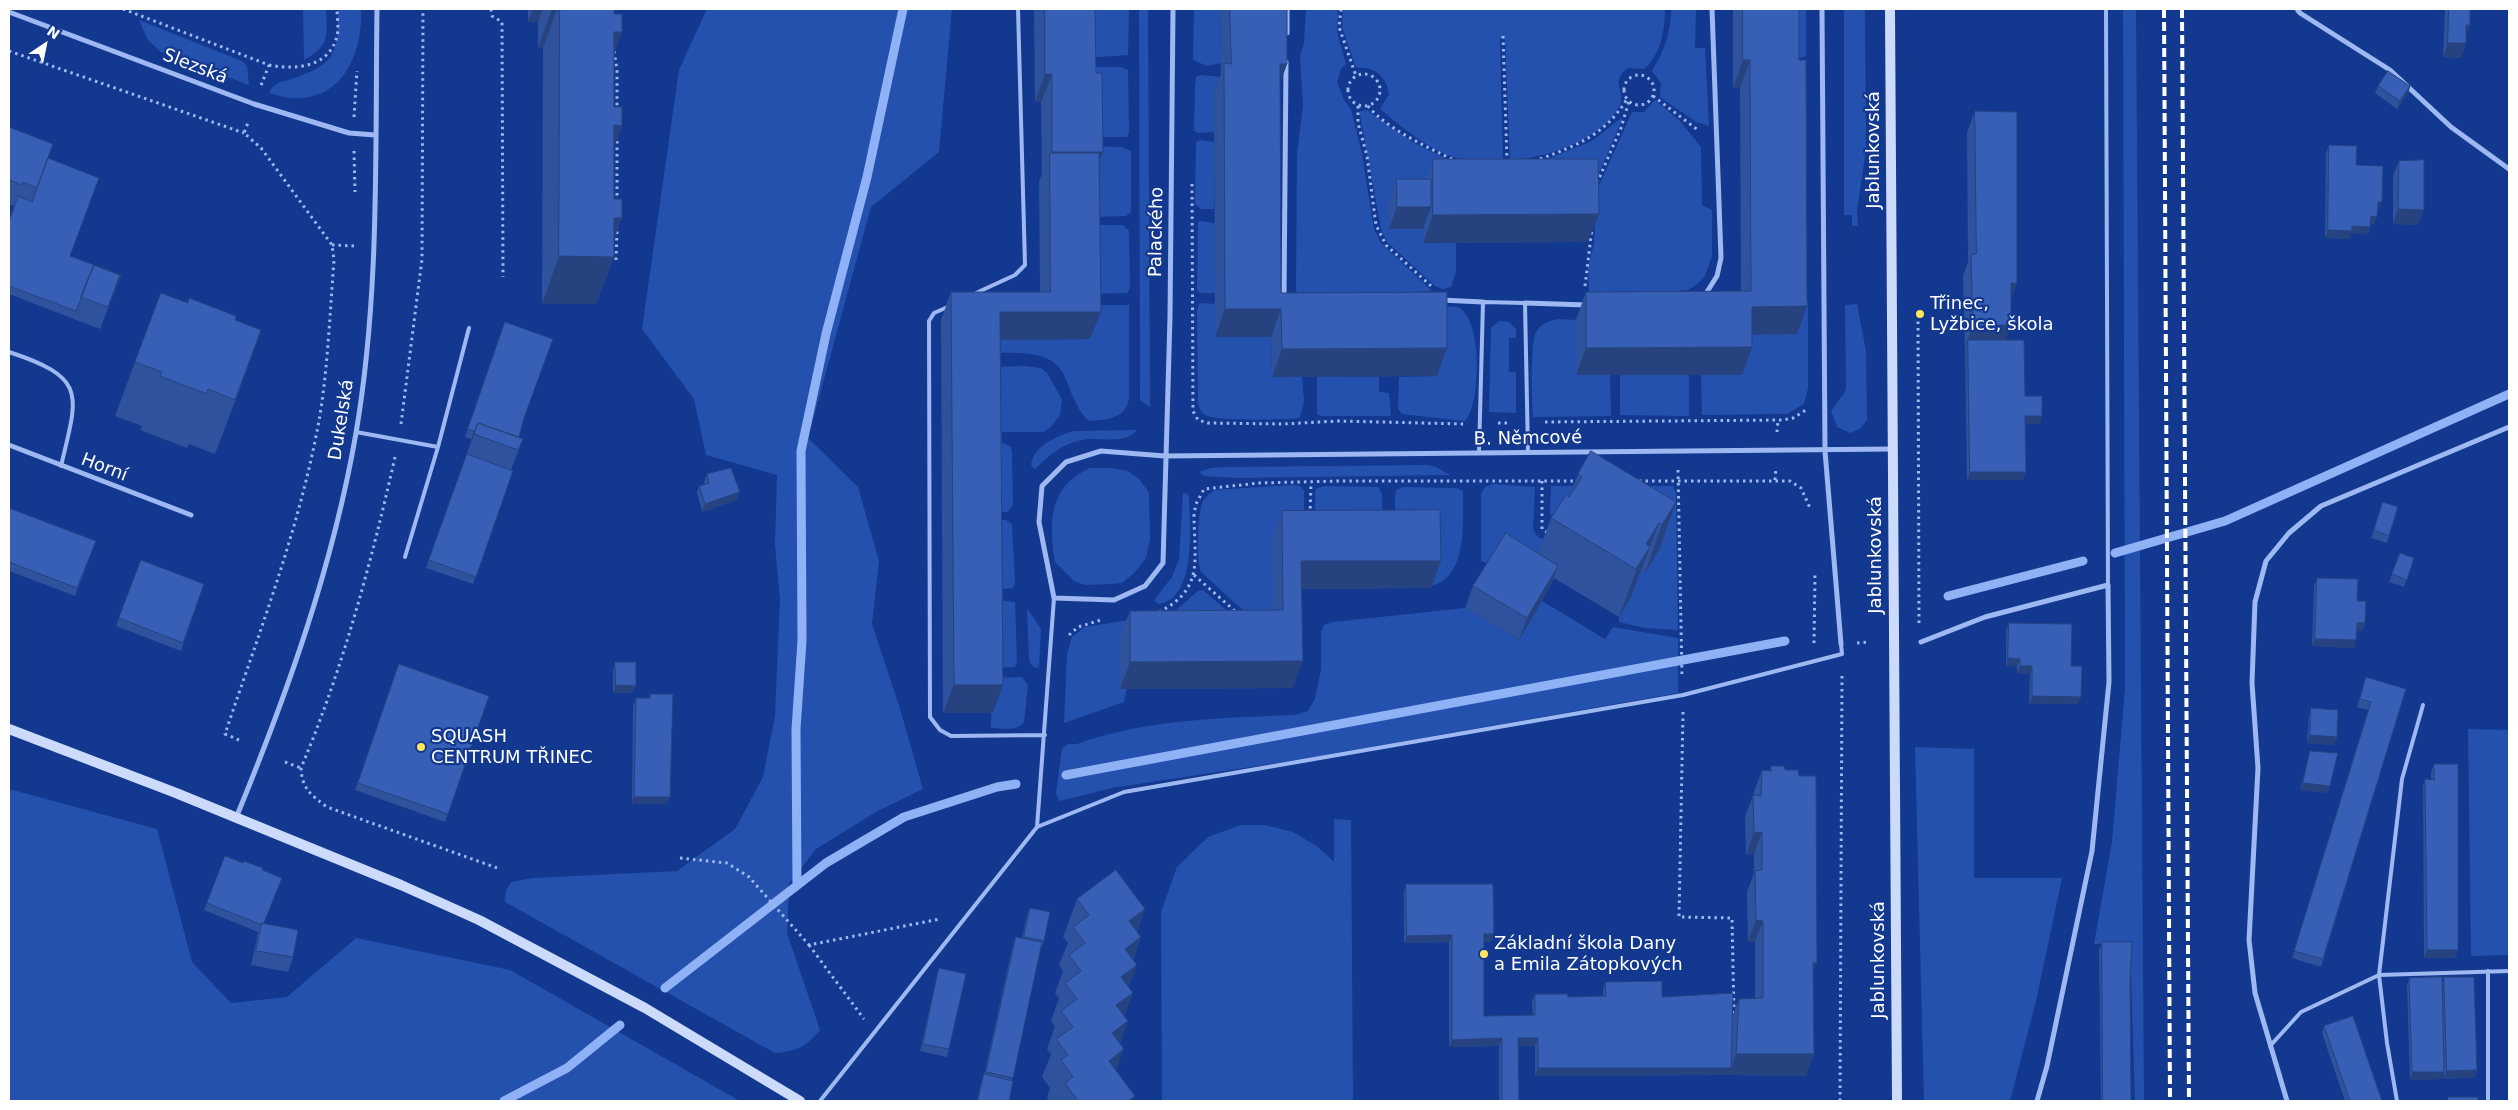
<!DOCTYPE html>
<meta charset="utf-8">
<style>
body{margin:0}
#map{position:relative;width:2518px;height:1110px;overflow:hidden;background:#13388f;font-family:"DejaVu Sans",sans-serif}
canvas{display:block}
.frame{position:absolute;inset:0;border:10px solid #fff;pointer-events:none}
.north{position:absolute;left:20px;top:20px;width:50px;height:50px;-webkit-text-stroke:4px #13388f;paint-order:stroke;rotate:34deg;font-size:14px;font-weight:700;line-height:20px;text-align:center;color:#fff}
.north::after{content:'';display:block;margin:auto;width:18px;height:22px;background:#fff;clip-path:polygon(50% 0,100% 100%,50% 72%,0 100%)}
</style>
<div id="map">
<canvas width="2518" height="1110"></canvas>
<div class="frame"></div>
<div class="north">N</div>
</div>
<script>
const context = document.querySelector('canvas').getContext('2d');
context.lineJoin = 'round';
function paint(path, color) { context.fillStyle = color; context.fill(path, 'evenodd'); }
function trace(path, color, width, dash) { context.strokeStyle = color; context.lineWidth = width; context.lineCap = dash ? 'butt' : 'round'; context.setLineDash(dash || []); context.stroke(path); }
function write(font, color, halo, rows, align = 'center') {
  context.font = font + ' "DejaVu Sans",sans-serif'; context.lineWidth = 4.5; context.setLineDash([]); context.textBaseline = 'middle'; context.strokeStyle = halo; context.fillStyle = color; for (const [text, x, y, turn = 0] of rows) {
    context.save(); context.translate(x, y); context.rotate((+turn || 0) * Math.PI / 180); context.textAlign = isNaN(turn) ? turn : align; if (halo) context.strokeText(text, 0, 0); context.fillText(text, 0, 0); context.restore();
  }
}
paint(new Path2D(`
 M303,9H326C327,37 330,45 304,60Z
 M338,9H361C363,52 344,101 292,98C285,98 277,95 269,93C273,84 279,82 288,80C333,66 339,56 338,9Z
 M707,9H952L939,152L871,207L808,438L858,487L879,561L872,624L901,712L923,789L876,812L816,849L789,884L787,933L820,1030C805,1047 798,1051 775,1053L505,902L506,891L511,882L533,878L677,871L735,829L763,777L775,716L780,599L775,545L777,475L706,455L694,399L642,329L679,70Z
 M1085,9H1129L1128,55L1085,58Z
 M1139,9H1148L1150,407L1140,400Z
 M1194,9H1220L1221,63L1207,66L1193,60Z
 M1306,9H1338L1337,32L1346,64L1341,69L1337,82L1344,100L1351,109L1362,154L1374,229L1381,243L1432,291L1347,296L1298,295L1296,290L1297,154L1303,106L1300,56L1304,43Z
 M1343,9H1665C1665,29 1661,55 1644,69L1628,68C1611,81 1623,88 1621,102C1608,138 1545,158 1510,161L1505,39H1500L1503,163C1492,162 1479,163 1468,161C1435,155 1405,130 1380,109L1389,94C1386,77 1375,66 1357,68L1355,65L1342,27Z
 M1671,9H1696L1695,48H1705L1709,126L1696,122L1660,97L1661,83L1652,71C1664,51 1671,33 1671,9Z
 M1789,9H1806V54L1805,57L1789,59Z
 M1844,9H1865L1866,150L1857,210L1858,226H1852V215H1844Z
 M2123,9H2136L2144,1101H2135L2130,943L2094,944L2112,842L2125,688Z
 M139,20L242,61L247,66L249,85L161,52L148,40Z
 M1085,67H1121L1128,70L1129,133L1127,137H1092Z
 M1201,75L1220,77L1214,91V132L1197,133L1194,130L1195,85L1196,77Z
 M1655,100L1679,120L1701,147L1702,205L1712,210V256L1705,276L1697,284L1688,290L1677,291L1589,293L1588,266L1594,244L1597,190L1632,112H1644Z
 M1367,110L1414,143L1463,167L1535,164L1592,141L1621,118L1622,120L1593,187L1590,244L1588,187L1389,228L1423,229L1456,243V272L1451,287L1443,289L1435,286L1387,242L1381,229L1360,115V111Z
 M1200,140L1214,142V209H1201L1195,204L1196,142Z
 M1092,146L1122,147L1131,151V212L1126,216L1090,217Z
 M1200,221L1215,223V293H1200L1197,290L1198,222Z
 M1089,225H1123L1129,231L1130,288L1127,293L1090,294Z
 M1808,300V388L1804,404L1787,414L1702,415L1701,375H1742V335L1797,301Z
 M1202,303L1215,304L1271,337L1272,377H1302L1304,401L1300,418C1285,420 1220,421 1207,416C1202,414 1200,409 1198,404L1197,312L1199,304Z
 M1857,304L1866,351L1867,420L1860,429L1850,433L1837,427L1831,411L1845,392L1846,385L1845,305Z
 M1090,305H1129V399C1125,419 1106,420 1089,421C1080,414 1077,404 1072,395C1069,388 1067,380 1063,373C1050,349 1013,353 990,353V340L1090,339Z
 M1442,306C1447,307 1454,306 1458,307C1483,318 1481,405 1465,421L1402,414L1398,409L1399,377L1437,376Z
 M1559,319L1576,320L1610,375L1611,416L1533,417C1532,401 1530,343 1536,332C1540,324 1551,320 1559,319Z
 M1499,321L1509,322L1516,329V338H1509V372H1516V413L1489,412L1491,328Z
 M1025,366L1041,368L1048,374L1062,400L1060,415L1051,427L1043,432H995L994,367Z
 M1620,375H1689V416L1620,415Z
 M1317,377H1379V392L1389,393L1391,416H1321L1317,414Z
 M1137,430C1124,444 1106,438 1089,439C1066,441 1049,454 1035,470L1031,465C1034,445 1057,436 1074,431Z
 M1004,443L1011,447L1012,453L1013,505L1008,512L991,511V444Z
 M1428,465L1436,467L1450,475L1236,478L1204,476L1199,472L1211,468L1228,467Z
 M1090,468H1111L1128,471L1140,480L1149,493L1150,539L1146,558L1134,573L1122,583L1112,584L1085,585L1074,581L1055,562C1049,522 1048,487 1090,468Z
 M1493,484L1535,487L1533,529L1537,536L1549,543L1534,565H1491L1481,561V494L1485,487Z
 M1293,485L1300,486L1304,491V539L1273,638L1201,572C1196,558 1197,515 1203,501C1206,496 1210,494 1214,490Z
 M1325,486L1378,487L1382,494L1383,538L1316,539L1315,492L1317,488Z
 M1551,486H1673L1676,493L1678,630L1645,628L1619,622V617L1632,595L1629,592L1641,571L1645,573L1658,550L1553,518L1550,513Z
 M1402,487L1457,488L1463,491C1463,519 1468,580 1430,586L1395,539V497L1396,490Z
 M1183,493L1188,494L1189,498C1190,525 1197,600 1158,604L1154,600L1172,577L1179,559Z
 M991,520H1006L1012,524L1015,583L1013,588L992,590Z
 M1203,590L1241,623L1163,621L1198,591Z
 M992,600L1015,602L1017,661L1015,667L992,668Z
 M1542,601L1605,639L1613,627L1678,638V693L1303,759L1112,788L1060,801L1056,794L1062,748L1069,744H1077C1147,719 1221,718 1295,715L1308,711L1315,699L1321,669V632L1324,625L1333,622L1465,608L1519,640Z
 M1027,608L1041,629L1039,667L1035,668L1030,663L1029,657Z
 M1141,618L1124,702L1064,723L1067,654L1072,637L1085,627Z
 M1022,677L1028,685L1024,722C1017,732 1002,728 991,728L992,678Z
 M2468,729L2509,730V955L2471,956Z
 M1915,747L1974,749V878H2062L2036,1001L2010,1101H1924Z
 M9,789L157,829L192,962L231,1003L287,997L356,938L510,970L740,1101H9Z
 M1334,819L1351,820L1353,1101H1162L1161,912L1177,867L1208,837L1241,825H1265L1293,832L1318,847L1334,862Z`), '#2551ae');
trace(new Path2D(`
 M2115,553L2225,521L2509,394
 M1948,596L2083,561
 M1066,775L1785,641
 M797,885L796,729L802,641L801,451L826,334L867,177L903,9
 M665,988L826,863L904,817L997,787L1016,784
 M504,1101L567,1068L620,1025`), '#8fb1f5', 9);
trace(new Path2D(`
 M123,9L269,65L260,88
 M491,9L492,16L502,22L503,277
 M1341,9L1339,27L1356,76
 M1503,36L1507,161
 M9,51L244,133
 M614,51L617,70V109
 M269,65C295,70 329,68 337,36C339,28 337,17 337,9
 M1348 90a16 16 0 1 1 32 0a16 16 0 1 1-32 0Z
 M1624 90a15 15 0 1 1 30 0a15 15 0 1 1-30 0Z
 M1653,96L1698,130
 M1358,106V123L1367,156L1376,225L1386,245L1431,286
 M1368,106C1387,129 1427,147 1454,160
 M354,117L357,71
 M354,151L355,192
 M1540,159C1578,145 1605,135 1627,99
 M1597,183L1621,128L1629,101
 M1192,184L1193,411L1198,420L1208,423L1283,424L1338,421L1464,424
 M617,202V138
 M332,245L356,246
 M616,260L617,231
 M1585,286L1592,228
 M1918,315L1919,624
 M1545,422L1782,420L1793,418L1806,410
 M1498,423H1511
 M401,424L422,259L423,9
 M1777,432L1778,420
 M395,457C371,564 343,668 301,768C302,789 311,795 327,807L500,869
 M1678,470L1682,678
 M1775,480L1776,467
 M1542,481V529L1549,534
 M1639,481H1790L1801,488L1810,508
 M1310,515L1311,483
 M1194,575L1236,612
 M1159,612C1205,589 1194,559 1194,514L1196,504L1204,489L1259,483L1339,481H1578
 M1069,635L1078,627L1101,620
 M1814,643L1815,574
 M1857,643L1868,642
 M1683,712L1679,917L1732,918L1734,1014
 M239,740L225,734C260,630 301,524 320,415C328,364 330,312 334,260L332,245L261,148L244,133L249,120
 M285,762L301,768
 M680,858L727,863L749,877L809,945L940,919
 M809,945L864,1019
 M1840,1101L1842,672`), '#9eb8f1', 3, [2.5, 4]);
trace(new Path2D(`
 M2106,9L2108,585
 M976,293L1015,275L1025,265L1018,9
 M950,306L934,313L929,321L930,717L940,730L951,736L1045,735
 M9,352C88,378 78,394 61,466
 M356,432L438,447L469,328
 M1479,453L1483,302L1525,303L1528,453
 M405,557L438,447
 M2423,705L2402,779L2379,975L2509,971
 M1037,827L1124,792L1683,695L1842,654L1841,644
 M2270,1046L2301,1012L2379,975L2387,1043L2397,1101
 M820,1101L1037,827L1054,598
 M2488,1101V971`), '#9eb8f1', 4);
trace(new Path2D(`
 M1173,9L1170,317L1163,563L1145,586L1114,600L1054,598L1039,522L1042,486L1066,462L1101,451L1165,456L1892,449
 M1822,9L1825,451L1841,644
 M2297,9L2300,13L2390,70L2451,127L2509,169
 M9,12L254,104L349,133L375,135
 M1287,33V9
 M1286,62L1284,296L1286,297
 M1705,295L1717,276L1721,258L1712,9
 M1441,300L1483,302
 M1525,303L1587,305
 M9,445L191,515
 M1921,642L1985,617L2108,585L2109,682L2092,851L2047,1066L2037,1101
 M236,818C287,694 333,566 356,433C380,293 375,150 377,9
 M2287,1101L2255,993L2249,940L2258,768L2252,683L2255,602L2266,561L2289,533L2321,506L2509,427`), '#9eb8f1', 5);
trace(new Path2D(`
 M1890,9L1897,1101
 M9,729L176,793L401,885L479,920L645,1008L800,1101`), '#ccdafc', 10);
trace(new Path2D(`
 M2164,9L2170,1101
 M2182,9L2189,1101`), '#fff', 4, [9, 4]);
paint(new Path2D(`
 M528,9H614V107L622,126L614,148V257L596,304H542L543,48H538V22H528Z
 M1034,9H1095L1096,73L1099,161L1101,312L1090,339L1001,340L1003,685L993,713H943L941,320L951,292H1040L1039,181L1042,174L1041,102H1035Z
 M1220,9H1287V64L1280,82L1281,293L1447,348L1437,376L1272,377L1271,337H1215L1214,91L1221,73Z
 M1733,9H1799L1797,334L1752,335L1742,375H1576V320L1586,292L1741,291L1740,88H1733Z
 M2445,9H2470L2466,36V43L2461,58L2443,57Z
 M2378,86H2410L2408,94L2397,109L2375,93Z
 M1975,111L2011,298L2006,340L2025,396L2040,424H2025L2023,480H1967L1965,347L1963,276L1968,262L1967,133Z
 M9,127L48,158L70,256L121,275L100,329L9,294V221L14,206L9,204Z
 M2329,145L2356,165L2379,210H2377L2374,224H2371L2368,234L2351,233L2349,239L2325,238L2326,153Z
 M1433,159L1588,242L1423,243V229H1389V201L1397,179H1426Z
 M2399,161L2424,210L2418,225L2393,224V176Z
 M235,320L242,384L215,454L189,444L187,448L140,430L142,426L115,416L135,362Z
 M505,322L524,418L519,437L523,439L511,470L513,471L473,584L426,568L472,439L465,437Z
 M707,474L737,500L702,512L697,493L699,486L705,485L704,482Z
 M1578,474L1676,502L1659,550L1645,573L1641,571L1632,594L1619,617L1554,578L1550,587L1519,640L1465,608L1473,586L1538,553L1551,518L1569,497Z
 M2383,502L2389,536L2387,543L2371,538Z
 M9,508L96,541L75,596L9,571Z
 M1282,511L1441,561L1431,588L1302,589L1293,688L1120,689L1119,639L1130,611L1273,610L1272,539Z
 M2400,553L2414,558L2404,587L2389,582Z
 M141,560L204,584L181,651L116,626Z
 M2317,578L2357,601L2365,623L2362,631H2357L2354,648L2312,646L2314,586Z
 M2009,623L2071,666L2078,704H2029L2030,674L2017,673V666H2006V631Z
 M615,662L633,693H613V670Z
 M399,664L489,696L445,822L355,790Z
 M2366,677L2406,689L2321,967L2292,958L2368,710L2357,707Z
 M650,694L667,804H632L633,706L636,698H649Z
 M2311,708L2337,737L2334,745L2307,743L2309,716Z
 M2310,751L2330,786L2327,793L2300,790L2308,758Z
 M2434,764L2458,950L2455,958H2424L2423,787L2425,779L2431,780V772Z
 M1771,766L1813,974L1806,1076L1728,1075L1535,1076V1046H1518L1519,1101H1499V1046L1449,1047V942L1404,943V892L1406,884L1491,942H1484V1016L1533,1015L1532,1002L1535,994L1568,997L1603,996V989L1605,982L1733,1014L1739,999H1755V942H1748L1747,892L1754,873V854L1746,855L1745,817L1753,795H1754V792L1762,770L1770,771Z
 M225,856L262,870L264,923L293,957L288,972L251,965L257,937L258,932L204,910Z
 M1077,899L1145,909L1137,932L1141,937L1133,960L1116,1071L1133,1101H1049L1047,1098L1050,1088L1042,1077L1051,1054L1047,1049L1055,1026L1051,1021L1059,998L1055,993L1063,971L1059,965L1068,943L1063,937Z
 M1030,908L1044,941L1041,949L1012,1080L1009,1101H977L981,1082L984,1075L1013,944L1016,937L1022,938L1027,915Z
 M2102,942L2130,977L2131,1101H2101L2099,950Z
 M939,968L949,1049L947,1057L920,1051L937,975Z
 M2444,977L2477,1070L2475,1077L2444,1079V1073L2442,1079L2410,1080L2407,986L2409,978L2442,984Z
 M2324,1026L2382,1101H2345L2322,1033Z`), '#2f529d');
paint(new Path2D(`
 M533,9H543L538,22H528Z
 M552,9H557L543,48H538Z
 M2466,25H2470L2465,40Z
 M614,32H622L605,80Z
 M2448,43H2466L2461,58L2443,57Z
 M1743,60H1750L1740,88H1733Z
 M1280,64H1287L1277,92Z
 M1045,74H1052L1041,102H1035Z
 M2410,86L2408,94L2397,109L2400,101Z
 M614,125L622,126L605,173Z
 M1052,152H1103L1092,180L1050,159Z
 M2378,202H2382L2379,210H2375Z
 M1397,207H1431L1423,229H1389Z
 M2398,209L2424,210L2418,225L2393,224Z
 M1599,214L1588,242L1423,243L1433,215Z
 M2371,216L2377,217L2374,224H2368Z
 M614,218H622L608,256L614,257L596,304H542L559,256Z
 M2352,226L2370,227L2368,234L2351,233L2349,239L2325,238L2328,230Z
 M2011,283H2017L2009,304Z
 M1807,306L1797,334L1742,335L1752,307Z
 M1225,309H1281L1271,337H1215Z
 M1000,312H1101L1090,339L990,340Z
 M2011,325L2004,347L1968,340L1965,347L1973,326Z
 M261,330L242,384L215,454L235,400Z
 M1752,347L1742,375H1576L1586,348Z
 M1447,348L1437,376L1272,377L1282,349Z
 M2025,416H2042L2040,424H2023Z
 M1970,472H2026L2023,480H1967Z
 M740,492L737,500L702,512L705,504Z
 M1676,502L1659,550L1645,573L1662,525Z
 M1659,523L1632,594L1619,617L1646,544Z
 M1301,561H1441L1431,588L1291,589Z
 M1558,566L1550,587L1519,640L1527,618Z
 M2357,623H2365L2362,631H2354Z
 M2315,639L2356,640L2354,648L2312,646Z
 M2008,658L2020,659L2017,666H2006Z
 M1303,661L1293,688L1120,689L1130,662Z
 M2020,666H2032L2030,674L2017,673Z
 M616,685L636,686L633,693H613Z
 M954,685H1003L993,713H943Z
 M2032,696L2081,697L2078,704H2029Z
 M2310,735L2337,737L2334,745L2307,743Z
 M2303,783L2330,786L2327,793L2300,790Z
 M634,797H670L667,804H632Z
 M1762,832L1754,854L1746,855L1754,833Z
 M1145,909L1133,943L1141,937L1128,971L1137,965L1124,999L1133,993L1120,1027L1128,1021L1116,1055L1124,1049L1110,1087L1095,1098L1129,921Z
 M1756,920L1763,921L1755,942H1748Z
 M1484,934H1494L1491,942H1481Z
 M1452,935L1449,942L1404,943L1407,936Z
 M2427,950H2458L2455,958H2424Z
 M1813,963H1817L1809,985Z
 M1502,1038L1499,1046L1449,1047L1452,1040Z
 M1518,1038H1538L1535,1046H1516Z
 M1736,1054H1814L1806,1076L1728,1075L1535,1076L1538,1068H1731Z
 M2477,1070L2475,1077L2444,1079L2447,1071Z
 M2412,1072H2444L2442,1079L2410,1080Z
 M1135,1096L1133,1101H1128Z`), '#26427f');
const building = new Path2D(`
 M560,9H614V14H622V32H614V107H622V126L614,125V199H622V218H614V257L559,256Z
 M1045,9H1095L1096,73H1102L1103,152H1052V74H1045Z
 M1230,9H1287V64H1280L1281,293L1447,292V348L1282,349L1281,309H1225L1224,63L1231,64Z
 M1743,9H1799V60H1806L1807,306L1752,307V347L1586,348V292L1751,291L1750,60H1743Z
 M2449,9H2470V25H2466V43H2448Z
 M2388,71L2410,86L2400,101L2378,86Z
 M1975,111L2017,112V283H2011V325L1973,326L1971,255L1976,254Z
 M9,127L53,144L37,188L23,182L22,185L9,180Z
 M2329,145L2357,146L2356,165L2383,166L2382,202H2378L2377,217L2371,216L2370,227L2352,226V231L2328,230Z
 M1050,153H1099L1101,312H1000L1003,685H954L951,292H1050Z
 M48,158L99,178L70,256L121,275L115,289L120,275L94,265L76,311L9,286V221L18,196L32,202Z
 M1433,159H1598L1599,214L1433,215Z
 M2424,160V210L2398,209L2399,161Z
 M1397,179H1431V207H1397Z
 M94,265L120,275L108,307L81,297Z
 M161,293L188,303L189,298L236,316L235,320L261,330L235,400L208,389L207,394L160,376L162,372L135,362Z
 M505,322L553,339L524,418L519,437L478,423L470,443L475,432L468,429Z
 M1968,340H2024L2025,396H2042V416H2025L2026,472H1970Z
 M478,423L523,439L518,450L474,434Z
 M1591,451L1676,502L1662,525L1659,523L1646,544L1650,547L1636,569L1551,518L1566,495L1569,497L1582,477L1578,474Z
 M467,454L513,471L476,577L429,560Z
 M731,468L740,492L705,504L699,486L709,483L707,474Z
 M2383,502L2398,507L2389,536L2374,530Z
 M9,508L96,541L77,588L9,562Z
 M1440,510L1441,561H1301L1303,661L1130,662V611L1283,610L1282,511Z
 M1506,533L1558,566L1527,618L1473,586Z
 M2400,553L2414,558L2407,580L2392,574Z
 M141,560L204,584L183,643L119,618Z
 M2317,578L2358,579L2357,601H2366L2365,623H2357L2356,640L2315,639Z
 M2009,623L2072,624L2071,666H2082L2081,697L2032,696V666H2020V659L2008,658Z
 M615,662H636V686L616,685Z
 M399,664L489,696L448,814L358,783Z
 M2366,677L2406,689L2323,959L2294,951L2371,702L2360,699Z
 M650,694H673L670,797H634L636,698H650Z
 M2311,708L2338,710L2337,737L2310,735Z
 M2310,751L2338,753L2330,786L2303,783Z
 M2434,764H2458V950H2427L2425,779L2434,780Z
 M1771,766H1784L1785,770H1798L1799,776H1816L1817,963H1813L1814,1054H1736L1739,999L1763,998V921L1756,920L1755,871L1762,870V832L1754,833L1753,795L1761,796L1762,770L1771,771Z
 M225,856L243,863L244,861L263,868L262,870L282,878L264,923H262V925L207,903Z
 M1116,870L1145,909L1129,921L1141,937L1125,949L1137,965L1121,977L1133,993L1116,1005L1128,1021L1112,1033L1124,1049L1109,1061L1135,1096L1128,1101H1078L1065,1083L1073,1077L1061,1060L1068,1055L1056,1039L1073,1027L1061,1011L1077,999L1065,983L1081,971L1069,955L1085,943L1073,927L1089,915L1077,899Z
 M1406,884H1493L1494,934H1484V1016L1535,1015V994H1567L1568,997L1606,996L1605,982L1662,981V997L1733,993L1731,1068H1538V1038H1518L1519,1101H1502V1038L1452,1040V935L1407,936Z
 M1030,908L1050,912L1044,941L1024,937Z
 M262,923L298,930L293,957L256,951Z
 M1016,937L1042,942L1013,1078L986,1072Z
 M2102,942H2132L2130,977L2131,1101H2103Z
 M939,968L966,974L949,1049L923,1044Z
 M2442,977L2444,1072H2412L2409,978Z
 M2444,977H2474L2477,1070L2447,1071Z
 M2353,1016L2382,1101H2350L2324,1026Z
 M984,1074L1013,1081L1009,1101H978Z
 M2448,1097H2478V1101H2448Z`);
paint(building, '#375fb6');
trace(building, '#26427f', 1);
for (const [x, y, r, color] of [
 [1920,314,5,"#ffe65e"],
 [421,747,5,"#ffe65e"],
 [1484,954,5,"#ffe65e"]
]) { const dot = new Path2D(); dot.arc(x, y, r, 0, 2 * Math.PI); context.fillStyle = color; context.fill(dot); trace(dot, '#13388f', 2); }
write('18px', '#fff', '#13388f', [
 ["Slezská",195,67,21],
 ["Jablunkovská",1874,150,-90],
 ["Palackého",1157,232,-89],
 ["Dukelská",342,420,-81],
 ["B. Němcové",1528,439,-1],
 ["Horní",104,468,21],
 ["Jablunkovská",1876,555,-90],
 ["Jablunkovská",1879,960,-90]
]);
write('18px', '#fff', '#13388f', [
 ["Třinec,",1930,304],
 ["Lyžbice, škola",1930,325],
 ["SQUASH",431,737],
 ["CENTRUM TŘINEC",431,758],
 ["Základní škola Dany",1494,944],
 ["a Emila Zátopkových",1494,965]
], 'left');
</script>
